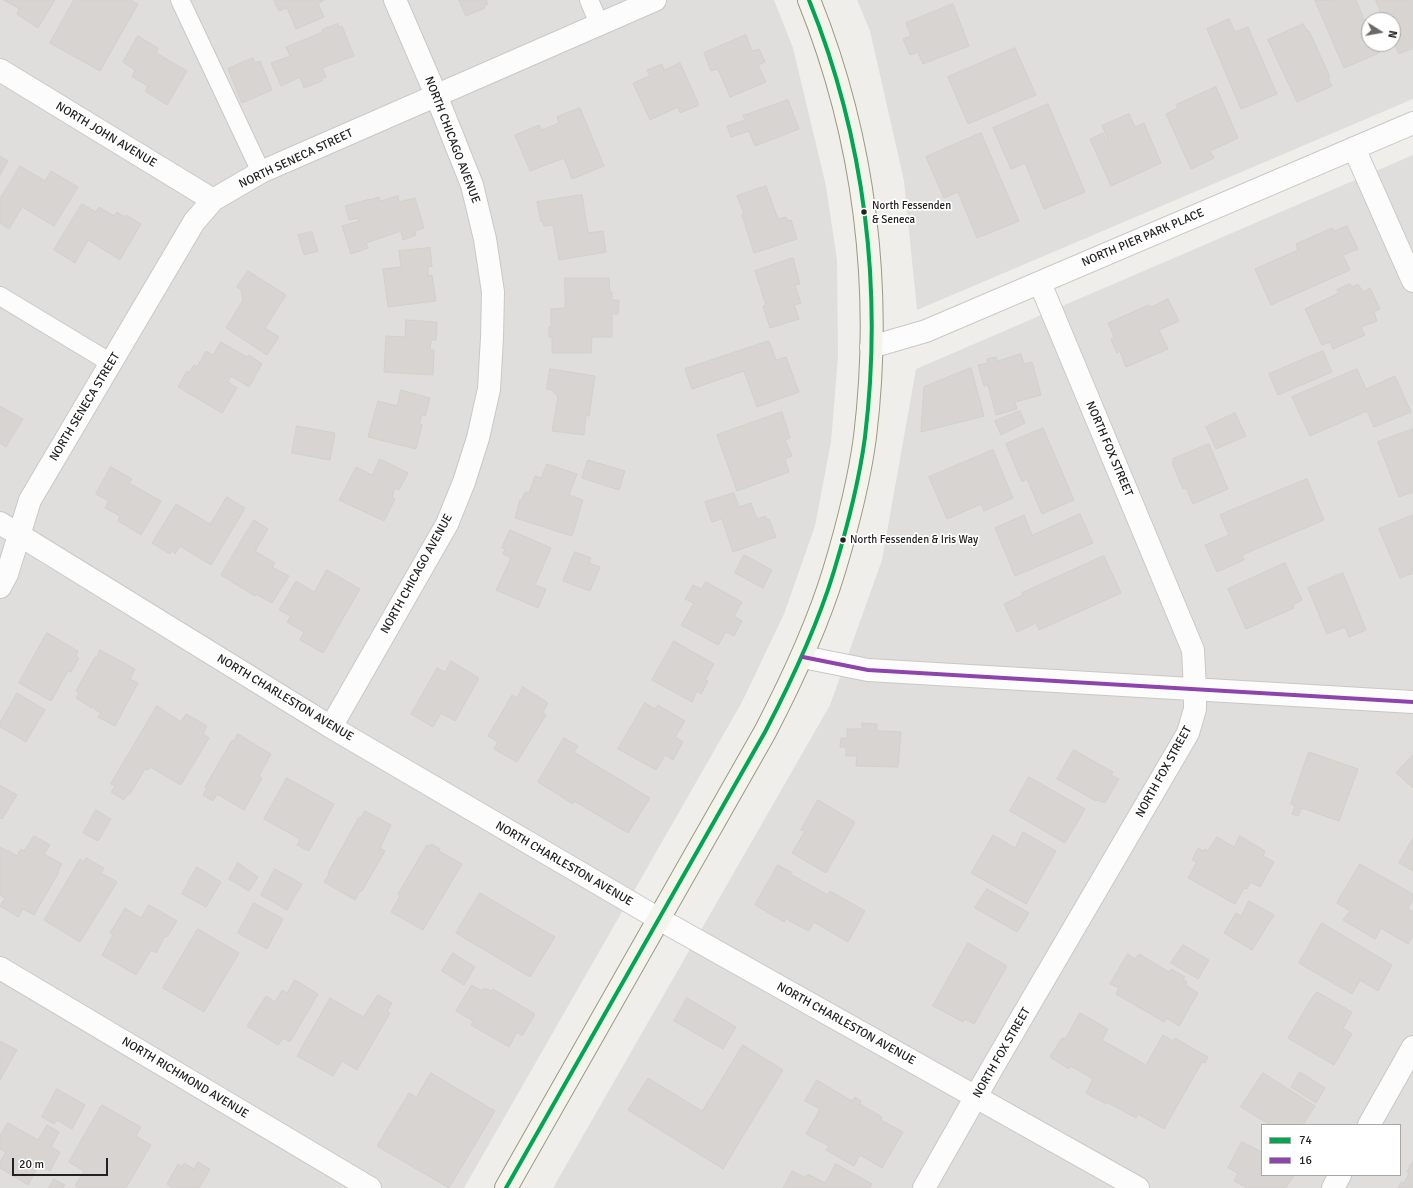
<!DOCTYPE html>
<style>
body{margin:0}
#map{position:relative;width:1413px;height:1188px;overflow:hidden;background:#f0eeeb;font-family:Signika,sans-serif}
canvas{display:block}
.legend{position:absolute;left:1261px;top:1124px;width:140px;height:52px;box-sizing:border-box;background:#fff;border:1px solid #a7a7a7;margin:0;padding:5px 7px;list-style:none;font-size:12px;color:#222}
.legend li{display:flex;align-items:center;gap:8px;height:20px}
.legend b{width:20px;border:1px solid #a7a7a7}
.north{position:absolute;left:1361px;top:12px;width:40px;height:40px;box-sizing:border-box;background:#fff;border:1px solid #a7a7a7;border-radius:50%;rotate:101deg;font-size:11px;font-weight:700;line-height:16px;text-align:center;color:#222}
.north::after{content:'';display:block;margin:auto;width:14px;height:18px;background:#6a6968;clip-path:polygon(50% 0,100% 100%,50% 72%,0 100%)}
.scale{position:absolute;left:12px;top:1158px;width:96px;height:18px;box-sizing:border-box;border:2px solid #222;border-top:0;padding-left:5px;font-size:12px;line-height:14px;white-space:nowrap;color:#222;-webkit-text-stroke:3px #fff;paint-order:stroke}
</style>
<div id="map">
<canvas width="1413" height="1188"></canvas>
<ul class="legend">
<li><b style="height:5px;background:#00a651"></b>74</li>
<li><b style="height:5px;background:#8e44ad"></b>16</li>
</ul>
<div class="north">N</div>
<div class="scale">20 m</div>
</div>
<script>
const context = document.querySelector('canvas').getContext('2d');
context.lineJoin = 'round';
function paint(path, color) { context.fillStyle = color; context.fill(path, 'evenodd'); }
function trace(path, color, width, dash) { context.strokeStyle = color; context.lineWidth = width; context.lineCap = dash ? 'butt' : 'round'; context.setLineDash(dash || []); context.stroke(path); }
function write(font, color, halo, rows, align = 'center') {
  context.font = font + ' Signika,sans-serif'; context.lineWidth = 3.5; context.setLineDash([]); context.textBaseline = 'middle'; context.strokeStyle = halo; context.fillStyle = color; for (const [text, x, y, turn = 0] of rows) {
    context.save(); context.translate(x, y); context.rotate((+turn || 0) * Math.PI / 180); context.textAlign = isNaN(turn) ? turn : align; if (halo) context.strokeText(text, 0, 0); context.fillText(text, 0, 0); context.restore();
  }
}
paint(new Path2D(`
 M0,0H774L793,48L826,186L837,260L838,357L831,442L815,526L784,614L742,702L464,1188H0Z
 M857,0H1413V99L917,310L904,181L870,31ZM1369,20H1393V44H1369Z
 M1413,155V1188H553L830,705L882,560L916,369ZM1262,1125H1400V1175H1262Z`), '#dfdedc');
const building = new Path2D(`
 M4,0H55L38,28L17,14L19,9Z
 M74,0H131L138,4L100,71L50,43Z
 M274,0H324L318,4L324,17L296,29L287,8L279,11Z
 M459,0H486L488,4L484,6L485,8L466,16Z
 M1356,0L1369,31V44H1375L1379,53L1344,68L1315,1Z
 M1376,0H1413V48L1399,54L1393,41V20H1384Z
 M953,4L969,46L923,64L918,52L910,55L903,39L911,36L906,23Z
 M1229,19L1235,32L1248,27L1277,94L1241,109L1207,29Z
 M338,24L339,27L342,26L354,56L322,68L326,77L322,79V81L304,88L300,77L281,86L271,63L290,56L286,47L323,32L322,30Z
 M1303,24L1308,32L1309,31L1330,77L1328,78L1332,86L1297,102L1268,40Z
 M746,35L752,51L759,49L765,62L758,65L766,82L730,97L718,69L711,71L704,53Z
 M138,36L158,48L156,53L187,71L167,105L145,91L148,86L132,77L135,70L123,62Z
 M1015,48L1036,95L968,124L948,77Z
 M253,58L255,63L260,61L272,90L242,103L228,69Z
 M680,63L699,105L680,113L678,107L650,120L633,83L650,76L647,70L662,64L664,70Z
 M1216,87L1238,138L1210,151L1214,158L1191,169L1166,114L1178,108L1176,105Z
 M788,100L799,129L755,146L749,131L731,137L727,126L745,120L743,116Z
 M1048,104L1085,192L1044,209L1025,163L1011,169L993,128Z
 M580,108L604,166L572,179L564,158L530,171L515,135L539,125L542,130L559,123L557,117Z
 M1129,114L1135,127L1144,123L1161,163L1111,186L1090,139L1103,133L1106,140L1108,139L1102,126Z
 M981,133L1019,221L977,238L958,192L944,198L926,157Z
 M0,156L8,161L0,175Z
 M20,166L45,181L51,171L78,187L54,226L22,207L9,229L0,223V199Z
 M766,186L778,219L786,217L788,221L791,220L797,239L754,253L742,215L744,214L737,196Z
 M582,195L588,233L603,231L606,252L559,260L553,225L544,226L543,222H541L537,202Z
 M398,196L399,202L415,198L424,228L415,231L416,235L403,240L401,231L366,243L368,248L351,254L342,226L359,221L358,218L349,220L345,206L370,199V200L379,197L380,201Z
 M82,204L96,212L99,207L114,216L117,212L125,217L126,215L141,224L120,260L88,240L75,263L54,250Z
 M1347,226L1358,249L1343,255L1350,270L1271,305L1255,269L1298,250L1296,244L1332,228L1334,231Z
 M312,232L318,251L304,255L298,235Z
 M430,248L432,266L428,267V276L432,275L436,301L388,307L383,269L401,267L399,251Z
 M793,258L800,284L795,285L801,303L794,305L799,319L770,328L763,306L766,305L755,271Z
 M248,271L286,295L265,328L279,337L267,355L226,328L243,300L241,290L237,287Z
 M565,278H609L610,293L612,292V300H619L618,314H612V337H592L591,353H552V337H549V327H551V309L565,308Z
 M1350,284L1352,287L1358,284L1363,292L1370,288L1380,309L1374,312L1377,321L1361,327L1365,335L1333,349L1330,342L1322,345L1305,309L1339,293L1337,290Z
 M1168,299L1179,321L1159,330L1168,349L1126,367L1120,351L1117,353L1111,339L1114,337L1108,323L1149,305L1151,307Z
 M406,320L437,322L436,340H431L430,350H434L433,375L384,372L386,336L405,337Z
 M769,341L776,360L786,357L799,392L757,407L744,371L692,389L685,369Z
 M221,342L247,357L249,355L262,364L249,387L231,376L228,382L237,388L222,413L178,387L187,371L189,373L194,365L197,367L206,351L213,355Z
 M1323,351L1332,372L1278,395L1269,374Z
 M1021,354L1024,364L1032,362L1041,395L1015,402L1017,409L996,415L988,385L984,386L978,365L988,363L987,359L996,357L997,361Z
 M971,368L984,416L921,432L924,387Z
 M550,369L595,376L589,416L586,415L584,435L552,431L558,397L552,390L547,389Z
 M1357,369L1366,389L1395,376L1411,412L1374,427L1367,411L1310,436L1292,397Z
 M401,390L430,398L425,416L422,415L419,423L422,425L416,449L368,437L378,401L397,406Z
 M0,406L23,419L6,447L0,443Z
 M1020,411L1025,423L1001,435L995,421Z
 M782,412L790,438L785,440L792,456L785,459L789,472L737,491L717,435Z
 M1235,413L1246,436L1216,449L1206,427Z
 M297,426L335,433L330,460L292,453Z
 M1043,428L1074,500L1042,514L1027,479L1022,482L1006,444Z
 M1413,429V492L1399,497L1378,442Z
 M1209,444L1228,489L1193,504L1186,488L1183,489L1172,462L1174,461L1173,459Z
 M993,450L1013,498L984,511L981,504L947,519L929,477Z
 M380,459L408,473L399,490L395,488L392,497L395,499L384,521L339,500L356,467L372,475Z
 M588,460L625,471L619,490L582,478Z
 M547,464L577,474L569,495L583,500L572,536L515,518L520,500H522L525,492L529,493L535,476L541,478Z
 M111,467L132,479L129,483L161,501L141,535L118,521L120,516L105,508L109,501L96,494Z
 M1307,479L1324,520L1242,555L1244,560L1217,572L1205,545L1229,535L1220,515Z
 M734,493L739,507L751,503L757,519L766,516V519H769L776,537L733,552L722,519L712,522L705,502Z
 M227,497L245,508L211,565L180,546L175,554L172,551L170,554L152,543L176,504L210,524Z
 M1080,514L1093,543L1015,576L995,528L1024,515L1032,535Z
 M1413,515V573L1400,578L1379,529Z
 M254,520L268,529L255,551L275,563L272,567L289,576L272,603L256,594L255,596L221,575Z
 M510,530L551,548L535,585L546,589L538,608L496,590L511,558L503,554L505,549L502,548Z
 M575,552L591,558L589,563L600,567L590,591L563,581Z
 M744,555L772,570L763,588L735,573Z
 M1104,556L1121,593L1039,630L1036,623L1017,632L1004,604L1023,595L1022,593Z
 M1285,563L1302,600L1293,605L1294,608L1246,629L1228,589Z
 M327,570L360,589L323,653L300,640L304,632L287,622L291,616L279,610L296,581L314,592Z
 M1343,573L1366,630L1349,637L1345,627L1327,634L1308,588Z
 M706,582L742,602L734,616L742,621L734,636L726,632L718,645L681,625L694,603L685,599L693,585L701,589Z
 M47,633L78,651L76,656L79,658L71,672L68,671L51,701L19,683Z
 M674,641L714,664L705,680L708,681L701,694L697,691L692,702L652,680Z
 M100,650L135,669L130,679L138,683L115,726L98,717L101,713L94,709L97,703L96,702L92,708L76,698L79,693L76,691L95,657H97Z
 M451,661L479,678L455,721L441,713L433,727L411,714L437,668L445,672Z
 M523,687L548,703L543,712L546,715L517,762L494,749L498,742L488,736L512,695L517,698Z
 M17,693L45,710L26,742L0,727V723Z
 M645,703L655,709L658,705L685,721L675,737L683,742L673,760L665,755L656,770L618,749Z
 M157,706L181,722L186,714L207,726L203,734L209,738L181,785L150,767L148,770L145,769L130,794H128L124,800L111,792L115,786L111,784Z
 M862,723L877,724V731L901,732L898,767L856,766L857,756H846V747H840L841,738H847V729H862Z
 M238,734L271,754L259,776L262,778L244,810L217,794L213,801L203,795L207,788L205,787L232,740L234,741Z
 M564,738L578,746L574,752L650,798L628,833L574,801L573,804L538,782Z
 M1074,750L1113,772L1111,775L1119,779L1105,803L1097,800L1096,801L1057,779Z
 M1309,752L1358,769L1339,821L1302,808L1298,816L1292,814L1295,806L1291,804Z
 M1413,755V788L1396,773Z
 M1029,777L1085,809L1065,843L1010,811Z
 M287,778L334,804L309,851L297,845L300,839L264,819Z
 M0,785L17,795L2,819L0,818Z
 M818,800L855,822L826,873L792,853L805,831L801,830Z
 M96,810L111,819L98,841L83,833Z
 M365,811L391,825L380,848L385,851L362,891H360L355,900L324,882L329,874L328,873L359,817L361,818Z
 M1023,832L1056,851L1026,904L971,873L993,835L1015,848Z
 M34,836L50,845L44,854L62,864L58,871L59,872L34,915L23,909L18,917L0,906L5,898L0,895V847L7,851L8,850L17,856L21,849L24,851Z
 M1240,836L1265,851L1263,856L1274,862L1260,887L1250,882L1247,889L1244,888L1235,904L1188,878L1197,862L1192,860L1198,848L1204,851L1205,849L1208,851L1217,837L1234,847Z
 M1413,838V871L1399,863Z
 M432,844L440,849L439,851L462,864L423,930L391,912L400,896L398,894L427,845L430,846Z
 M86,858L104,868L101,873L117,882L80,942L44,920L80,859L84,862Z
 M238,863L258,877L249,891L229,879Z
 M1360,864L1413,894V899L1408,909L1413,912V936L1408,944L1381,928L1375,939L1343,920L1350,911L1337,903Z
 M778,865L791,872L790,874L828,895L830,891L865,911L848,942L814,922L809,931L786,919L784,922L755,905Z
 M197,867L221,882L206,907L182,894Z
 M275,869L302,884L287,910L261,895Z
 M987,889L1029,913L1017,932L975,908Z
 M480,893L555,937L530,977L456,933Z
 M1249,901L1274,915L1252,950L1224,933L1236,913L1241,916Z
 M254,903L283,919L267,949L238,933Z
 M149,905L177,921L167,937L165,936L156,953L151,950L136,975L102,955L113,935L110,933L125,908L141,918Z
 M1322,923L1392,965L1378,991L1360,980L1352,994L1299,963Z
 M198,929L239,953L204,1012L163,988Z
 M968,943L1007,966L974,1024L965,1019L963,1022L933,1006Z
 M1183,945L1209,960L1198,979L1171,963Z
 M453,953L475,967L464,985L442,971Z
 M1128,954L1135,959L1139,954L1169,972L1171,969L1185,977L1183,979L1187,982L1186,985L1198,993L1179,1026L1167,1018L1164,1022L1116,994L1119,988L1110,984Z
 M295,980L318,994L290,1042L283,1038L278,1045L247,1026L266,996L275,1002L282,990L287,993Z
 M472,985L482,991L484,988L491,991L493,989L535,1014L522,1036L517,1032L509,1047L471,1025L473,1021L456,1011Z
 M1317,992L1352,1012L1343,1028L1352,1034L1334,1065L1288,1038L1312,998Z
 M378,995L392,1003L387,1012L390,1013L357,1070L342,1061L333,1076L297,1056L330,998L363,1017Z
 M687,998L736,1027L723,1049L674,1021Z
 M1080,1013L1108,1029L1102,1040L1146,1065L1163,1035L1173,1041L1175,1038L1208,1057L1205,1063L1202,1062L1164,1129L1138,1114L1136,1118L1107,1102L1106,1104L1086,1093L1093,1079L1071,1066L1069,1069L1050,1057L1062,1038L1065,1039Z
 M0,1041L17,1050L0,1080Z
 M743,1045L783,1070L723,1169L628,1110L648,1078L702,1111Z
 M1300,1072L1325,1088L1316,1103L1291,1087Z
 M431,1073L495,1111L449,1188L377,1146L409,1093L416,1097Z
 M1263,1073L1315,1106L1303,1125H1270L1241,1107Z
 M817,1080L852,1101L855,1097L861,1101L860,1104L882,1117L881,1120L903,1132L882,1168L860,1155L854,1166L826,1150L829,1146L806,1134L820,1109L805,1101Z
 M57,1089L85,1105L72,1129L57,1120L54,1124L42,1117Z
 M102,1105L141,1127L136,1136L151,1145L126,1188H79L75,1186L84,1171L69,1162Z
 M8,1123L38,1140L47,1125L59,1132L51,1147L60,1152L50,1171L39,1165L28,1185L0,1168V1162L6,1152L0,1149V1136Z
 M1242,1142L1262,1152V1175H1294L1286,1188H1247L1234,1181L1238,1173L1228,1168Z
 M1413,1161V1188H1398L1401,1182L1404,1183L1409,1174L1407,1172Z
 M198,1162L210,1169L199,1188H172L167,1184L178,1164L182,1167L184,1163L194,1169Z
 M836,1164L872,1184L870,1188H783L792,1171L806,1178L808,1174L825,1183Z
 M54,1179L65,1185L63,1188H49Z`);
paint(building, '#d7d4d2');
trace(building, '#d3d0cc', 1);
const lane = new Path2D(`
 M180,0L261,172
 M589,0L599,24
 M0,296L111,363`);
const street = new Path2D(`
 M0,70L213,200
 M1354,148L1413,281
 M871,347L926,331L1413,123
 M0,523L331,727L659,919L1138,1188
 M0,587L7,574L30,500L194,222L213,200L261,172L655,0
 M803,657L868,670L1413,702
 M331,727L447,524L464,482L478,438L489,389L492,338L493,292L485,239L472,185L436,95L395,0
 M0,968L370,1188
 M1369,1125L1413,1047
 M924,1188L991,1070L1188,733L1195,709V689L1193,650L1040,283
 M1333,1188L1340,1175`);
const secondary = new Path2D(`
 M506,1188L765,732C792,680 817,627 834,571C847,528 859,482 865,437C883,289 865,139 809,0`);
trace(lane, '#c9c8c7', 20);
trace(street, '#c9c8c7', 24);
trace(secondary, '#999a82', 24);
trace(lane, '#fdfcfc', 18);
trace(street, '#fdfcfc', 22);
trace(secondary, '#f4f4ed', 22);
trace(new Path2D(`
 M506,1188L765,732C792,680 817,627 834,571C847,528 859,482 865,437C883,289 865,139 809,0`), '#00a651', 4);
trace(new Path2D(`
 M803,657L868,670L1413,702`), '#8e44ad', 4);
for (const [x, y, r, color] of [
 [864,212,3.5,"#222"],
 [843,540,3.5,"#222"]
]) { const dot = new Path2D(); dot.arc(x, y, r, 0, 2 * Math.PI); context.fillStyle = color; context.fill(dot); trace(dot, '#fff', 1.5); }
write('11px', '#222', '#fff', [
 ["North Fessenden",872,206],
 ["& Seneca",872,220],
 ["North Fessenden & Iris Way",850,540]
], 'left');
write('12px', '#222', '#fff', [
 ["NORTH JOHN AVENUE",106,135,31],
 ["NORTH CHICAGO AVENUE",452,140,69],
 ["NORTH SENECA STREET",296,159,-25],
 ["NORTH PIER PARK PLACE",1143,238,-23],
 ["NORTH SENECA STREET",85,407,-59],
 ["NORTH FOX STREET",1109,449,67],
 ["NORTH CHICAGO AVENUE",417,574,-61],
 ["NORTH CHARLESTON AVENUE",285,698,31],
 ["NORTH FOX STREET",1164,772,-61],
 ["NORTH CHARLESTON AVENUE",564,864,30],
 ["NORTH CHARLESTON AVENUE",846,1024,29],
 ["NORTH FOX STREET",1002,1053,-60],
 ["NORTH RICHMOND AVENUE",185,1078,31]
]);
</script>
